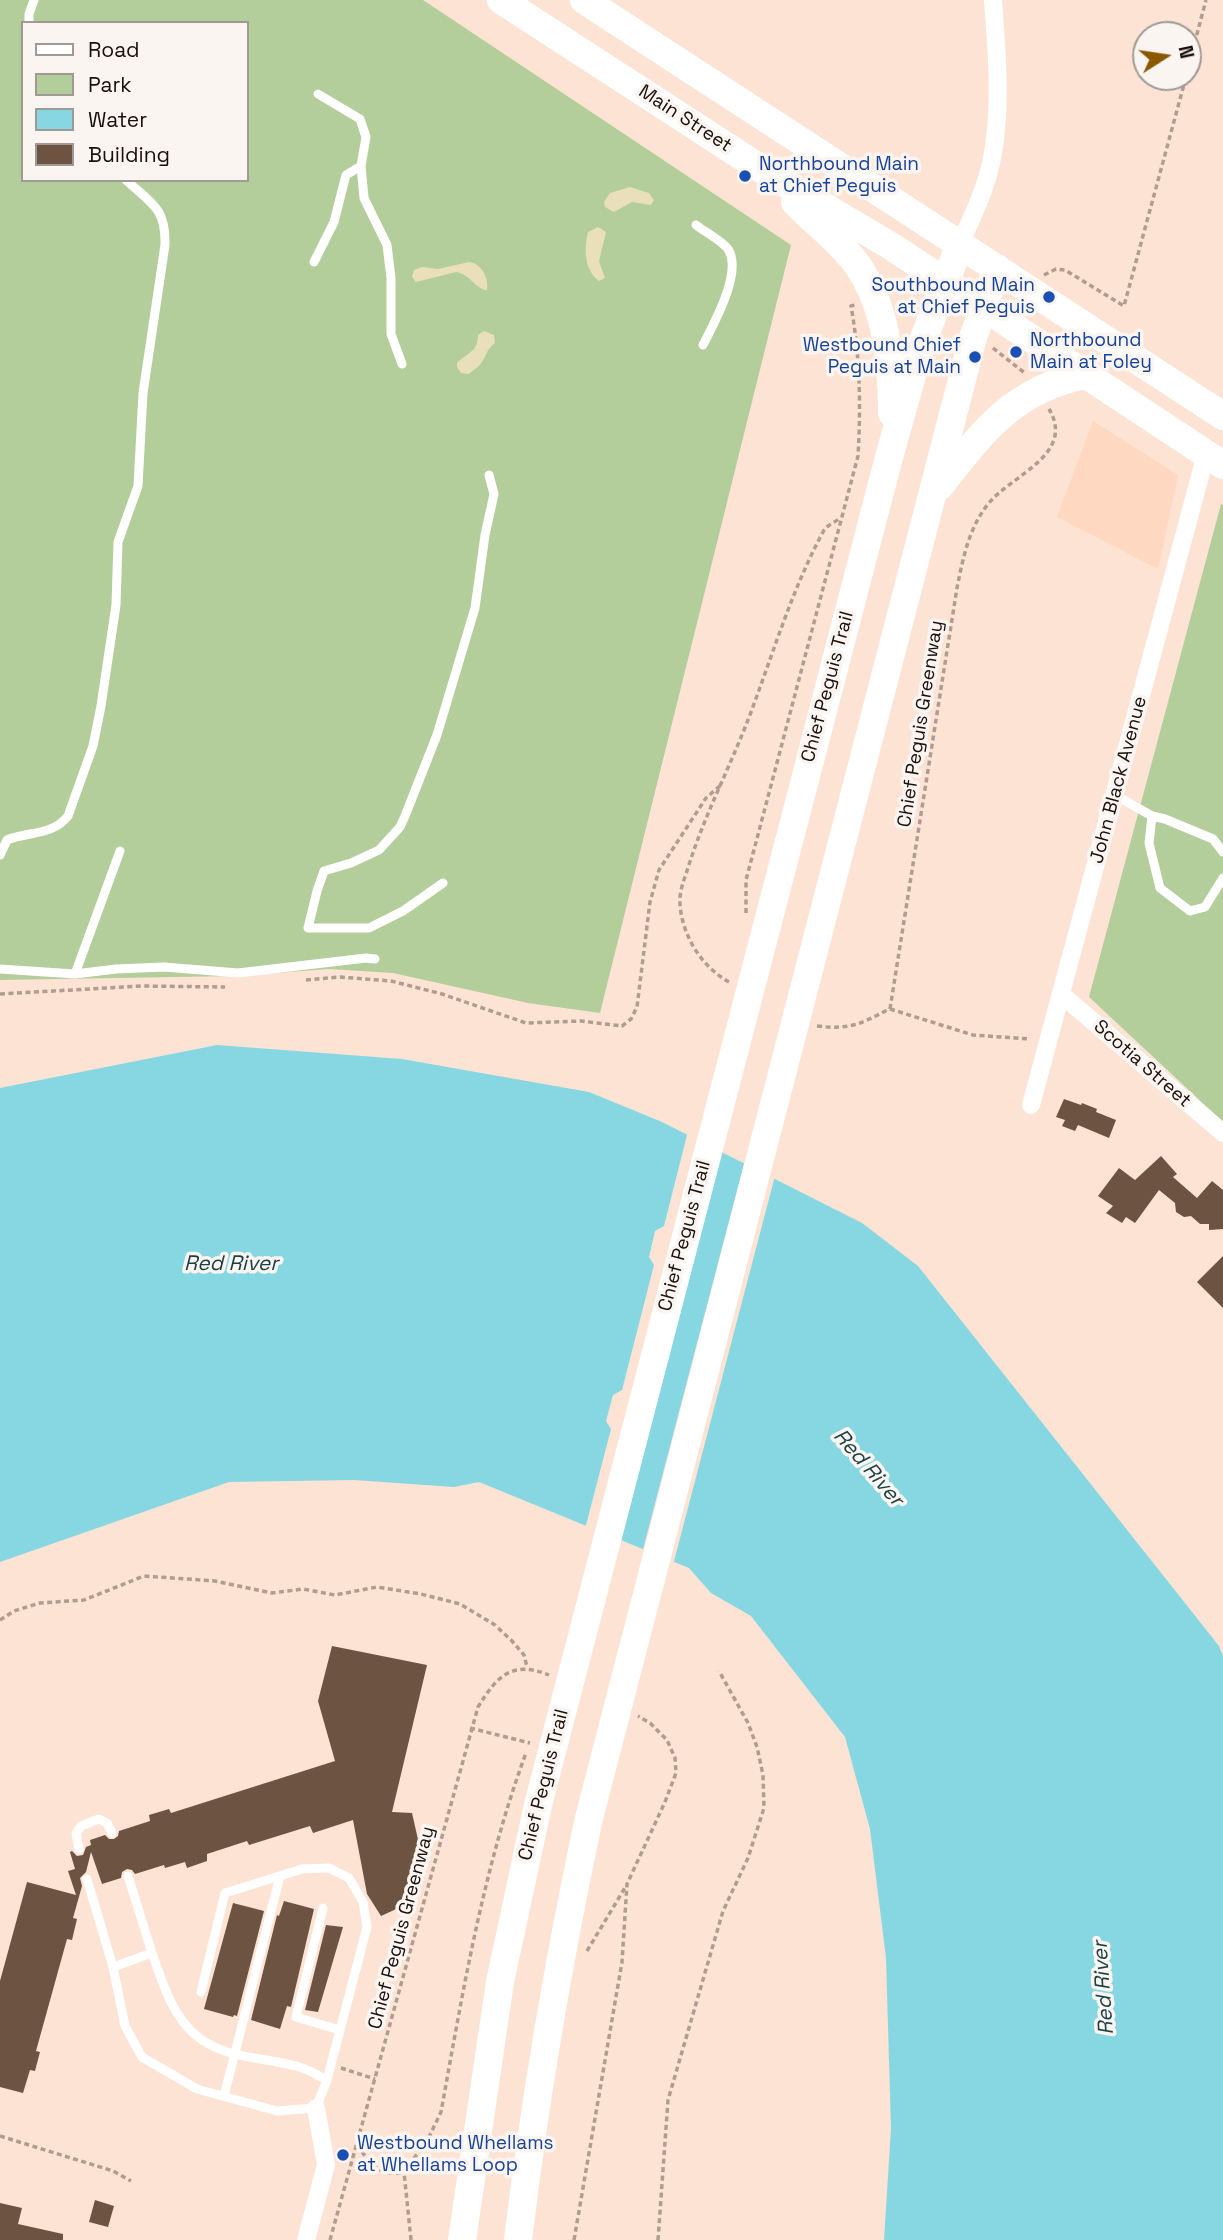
<!DOCTYPE html>
<style>
body{margin:0}
#map{position:relative;width:1223px;height:2240px;overflow:hidden;background:#fce3d4;font-family:"Space Grotesk",sans-serif}
canvas{display:block}
.legend{position:absolute;left:21px;top:21px;width:228px;height:161px;box-sizing:border-box;background:#fbf5f1;border:2px solid #a19994;margin:0;padding:9px 12px;list-style:none;font-size:21px;color:#1a0f09}
.legend li{display:flex;align-items:center;gap:14px;height:35px}
.legend b{width:35px;border:2px solid #a19994}
.north{position:absolute;left:1132px;top:21px;width:70px;height:70px;box-sizing:border-box;background:#fbf5f1;border:2px solid #a19994;border-radius:50%;rotate:78deg;font-size:19px;font-weight:700;line-height:28px;text-align:center;color:#1a0f09}
.north::after{content:'';display:block;margin:auto;width:24px;height:32px;background:#895800;clip-path:polygon(50% 0,100% 100%,50% 72%,0 100%)}
</style>
<div id="map">
<canvas width="1223" height="2240"></canvas>
<ul class="legend">
<li><b style="height:9px;background:#fff"></b>Road</li>
<li><b style="height:19px;background:#b4ce9b"></b>Park</li>
<li><b style="height:19px;background:#87d7e2"></b>Water</li>
<li><b style="height:19px;background:#6c5342"></b>Building</li>
</ul>
<div class="north">N</div>
</div>
<script>
const context = document.querySelector('canvas').getContext('2d');
context.lineJoin = 'round';
function paint(path, color) { context.fillStyle = color; context.fill(path, 'evenodd'); }
function trace(path, color, width, dash) { context.strokeStyle = color; context.lineWidth = width; context.lineCap = dash ? 'butt' : 'round'; context.setLineDash(dash || []); context.stroke(path); }
function write(font, color, halo, rows, align = 'center') {
  context.font = font + ' "Space Grotesk",sans-serif'; context.lineWidth = 7; context.setLineDash([]); context.textBaseline = 'middle'; context.strokeStyle = halo; context.fillStyle = color; for (const [text, x, y, turn = 0] of rows) {
    context.save(); context.translate(x, y); context.rotate((+turn || 0) * Math.PI / 180); context.textAlign = isNaN(turn) ? turn : align; if (halo) context.strokeText(text, 0, 0); context.fillText(text, 0, 0); context.restore();
  }
}
paint(new Path2D(`
 M1093,421L1178,475L1158,569L1057,517Z`), '#fed8c1');
paint(new Path2D(`
 M0,0H423L791,245L600,1013L528,1003L393,973L329,969L235,976L0,980ZM23,23H247V180H23Z
 M1221,504L1223,505V1122L1089,997Z`), '#b4ce9b');
paint(new Path2D(`
 M630,187L649,193L654,200L651,205L632,202L614,212L605,207L604,202L610,193Z
 M598,227L606,232L599,261L605,278L599,281C584,270 584,249 588,232Z
 M469,262C482,264 489,278 487,290C475,289 470,274 456,272L416,282L412,277L414,270L422,267L438,269Z
 M484,331L494,335L495,343C487,349 487,354 482,362C479,367 473,370 469,374L461,373L457,367V363C468,352 478,352 478,335Z`), '#e9dfba');
paint(new Path2D(`
 M217,1045L402,1059L589,1092L662,1122L862,1223L918,1266L1219,1646L1223,1656V2240H884L891,2129L886,1958L870,1829L845,1737L751,1616L711,1593L689,1568L479,1482L454,1487L354,1480L229,1482L0,1562V1088Z`), '#87d7e2');
paint(new Path2D(`
 M688,1131L723,1149L620,1543L585,1529L611,1429L606,1421L613,1395L622,1390L654,1265L649,1257L655,1231L664,1226Z
 M745,1160L775,1176L673,1565L642,1553Z`), '#fce3d4');
paint(new Path2D(`
 M1064,1099L1081,1105L1082,1103L1097,1109L1096,1112L1116,1120L1109,1138L1078,1125L1075,1131L1062,1126L1065,1120L1056,1117Z
 M1161,1156L1177,1174L1173,1177L1197,1198L1212,1181L1223,1190V1229L1209,1230V1224H1200L1191,1216L1184,1217L1176,1212L1175,1203L1159,1190L1135,1223L1126,1217L1122,1223L1106,1213L1113,1206L1098,1196L1119,1168L1135,1180Z
 M1223,1256V1308L1197,1282Z
 M332,1646L427,1665L392,1812L412,1813L419,1844L405,1905L381,1916L367,1894L353,1820L313,1833L310,1826L249,1845L247,1841L207,1854V1861L187,1868L185,1862L165,1868L164,1865L135,1874L132,1870L127,1869L122,1872L121,1878L102,1884L91,1852L86,1872L80,1878L82,1886L73,1918L77,1919L72,1940L67,1939L36,2051L40,2052L35,2071L30,2070L23,2093L0,2087V1981L27,1882L76,1895L68,1871L75,1869L70,1852L72,1851L77,1856L83,1855L86,1847L91,1845L90,1840L105,1835L109,1839H114L118,1836L119,1831L150,1821L149,1815L169,1809L171,1813L335,1761L318,1701Z
 M284,1901L314,1909L291,2007L287,2006L280,2029L251,2020L277,1915L279,1916Z
 M233,1903L264,1911L237,2016L234,2015L233,2017L204,2009Z
 M326,1925L343,1927L318,2012L305,2010Z
 M95,2200L114,2206L108,2227L89,2222Z
 M0,2203L22,2208L18,2224L63,2234V2240H0Z`), '#6c5342');
trace(new Path2D(`
 M1188,68L1206,0
 M1044,275L1056,269L1065,270L1124,306L1186,77
 M894,288L903,287L919,294
 M993,348L1026,374
 M746,913V880L858,456C861,405 860,356 851,306L855,305
 M306,980L340,977L391,981L442,994L526,1023L581,1021L622,1026L631,1019L637,1007L650,902L659,870L706,798L721,785
 M729,982C702,967 682,936 680,904C679,892 684,880 688,868C703,819 727,773 746,725C771,661 790,593 823,532C826,526 833,523 839,519
 M0,994L142,986L225,987
 M890,1009L957,588C963,558 969,527 989,503C1012,475 1076,454 1049,409
 M890,1009L973,1035L1030,1039
 M817,1026C849,1030 861,1024 889,1009
 M0,1620L14,1611L40,1603L84,1600L144,1576L215,1581L272,1593L303,1589L335,1595L377,1587L421,1594L460,1604L495,1625L512,1641L524,1655L527,1667
 M470,1728L530,1743
 M587,1951L626,1886
 M341,2068L375,2079
 M0,2136L113,2171L131,2181
 M358,2144C367,2163 382,2178 404,2172
 M330,2240L478,1707C497,1676 512,1660 549,1675
 M411,2240L404,2172L428,2139L441,2112C463,1991 483,1869 526,1753
 M574,2240L622,1962L627,1884L665,1802L676,1773L675,1758L667,1740L650,1723L638,1716
 M658,2240L668,2100L723,1911L748,1858L764,1808L763,1775L757,1747L748,1723L719,1671`), '#b09c90', 3.5, [5, 3.5]);
trace(new Path2D(`
 M29,23V14L34,0
 M318,94L360,119L366,137L361,166L364,198L387,245L391,278V334L402,364
 M696,225C705,232 721,240 728,249C743,272 714,323 703,345
 M314,262L334,222L346,175L361,166
 M1115,795L1152,816L1165,819L1213,839L1223,852
 M1152,816L1149,843L1160,888L1190,911L1205,907L1223,878
 M0,855L7,840C29,831 52,836 68,816L93,746L101,706L116,605L118,542L138,486L143,393L165,245C166,208 152,204 126,180
 M443,883L403,911L369,928H308L317,891L324,871L351,863L379,850L400,827L405,816L437,735L475,608L485,535L494,494L489,475
 M0,969L75,974L116,969L164,967L238,973L366,958L375,959
 M75,974L120,851
 M79,1849L76,1834L81,1826L99,1819L107,1823L112,1833
 M128,1876L152,1953
 M87,1879L113,1967
 M323,1908L296,2017L340,2030
 M152,1953C162,1982 173,2018 198,2037C227,2060 269,2057 302,2068C311,2071 319,2076 327,2080L316,2108L277,2111L197,2089L142,2057L125,2026L113,1967Z
 M201,1992L225,1893L302,1869L329,1868L349,1878L363,1902L367,1927L327,2080
 M224,2096L280,1876`), '#fff', 9);
trace(new Path2D(`
 M960,244C972,217 985,191 991,163C1002,113 997,51 993,0
 M1061,994L1223,1133
 M1031,1105L1206,454
 M306,2240L326,2165L316,2108`), '#fff', 18);
trace(new Path2D(`
 M501,0L763,170L894,248L1223,465
 M584,0L1223,416
 M795,202C815,223 838,239 856,263C886,305 892,362 892,413
 M940,486C982,432 1014,389 1085,375
 M462,2240L500,1982L538,1805L888,461L918,354L960,244
 M518,2240C535,2098 559,1958 589,1818L972,341L997,268`), '#fff', 28);
for (const [x, y, r, color] of [
 [745,176,7,"#1a4fb4"],
 [1049,297,7,"#1a4fb4"],
 [1016,352,7,"#1a4fb4"],
 [975,357,7,"#1a4fb4"],
 [343,2155,7,"#1a4fb4"]
]) { const dot = new Path2D(); dot.arc(x, y, r, 0, 2 * Math.PI); context.fillStyle = color; context.fill(dot); trace(dot, '#fbf5f1', 2.5); }
write('19px', '#1a0f09', '#fbf5f1', [
 ["Main Street",685,119,33],
 ["Chief Peguis Trail",828,687,-75],
 ["Chief Peguis Greenway",921,724,-81],
 ["John Black Avenue",1119,780,-75],
 ["Scotia Street",1142,1064,41],
 ["Chief Peguis Trail",685,1236,-75],
 ["Chief Peguis Trail",544,1785,-76],
 ["Chief Peguis Greenway",402,1928,-75]
]);
write('19px', '#164399', '#fbf5f1', [
 ["Northbound Main",759,165],
 ["at Chief Peguis",759,187],
 ["Southbound Main",1035,286,"right"],
 ["at Chief Peguis",1035,308,"right"],
 ["Northbound",1030,341],
 ["Main at Foley",1030,363],
 ["Westbound Chief",961,346,"right"],
 ["Peguis at Main",961,368,"right"],
 ["Westbound Whellams",357,2144],
 ["at Whellams Loop",357,2166]
], 'left');
write('italic 21px', '#193f44', '#fbf5f1', [
 ["Red River",231,1264],
 ["Red River",868,1468,49],
 ["Red River",1104,1988,-94]
]);
</script>
